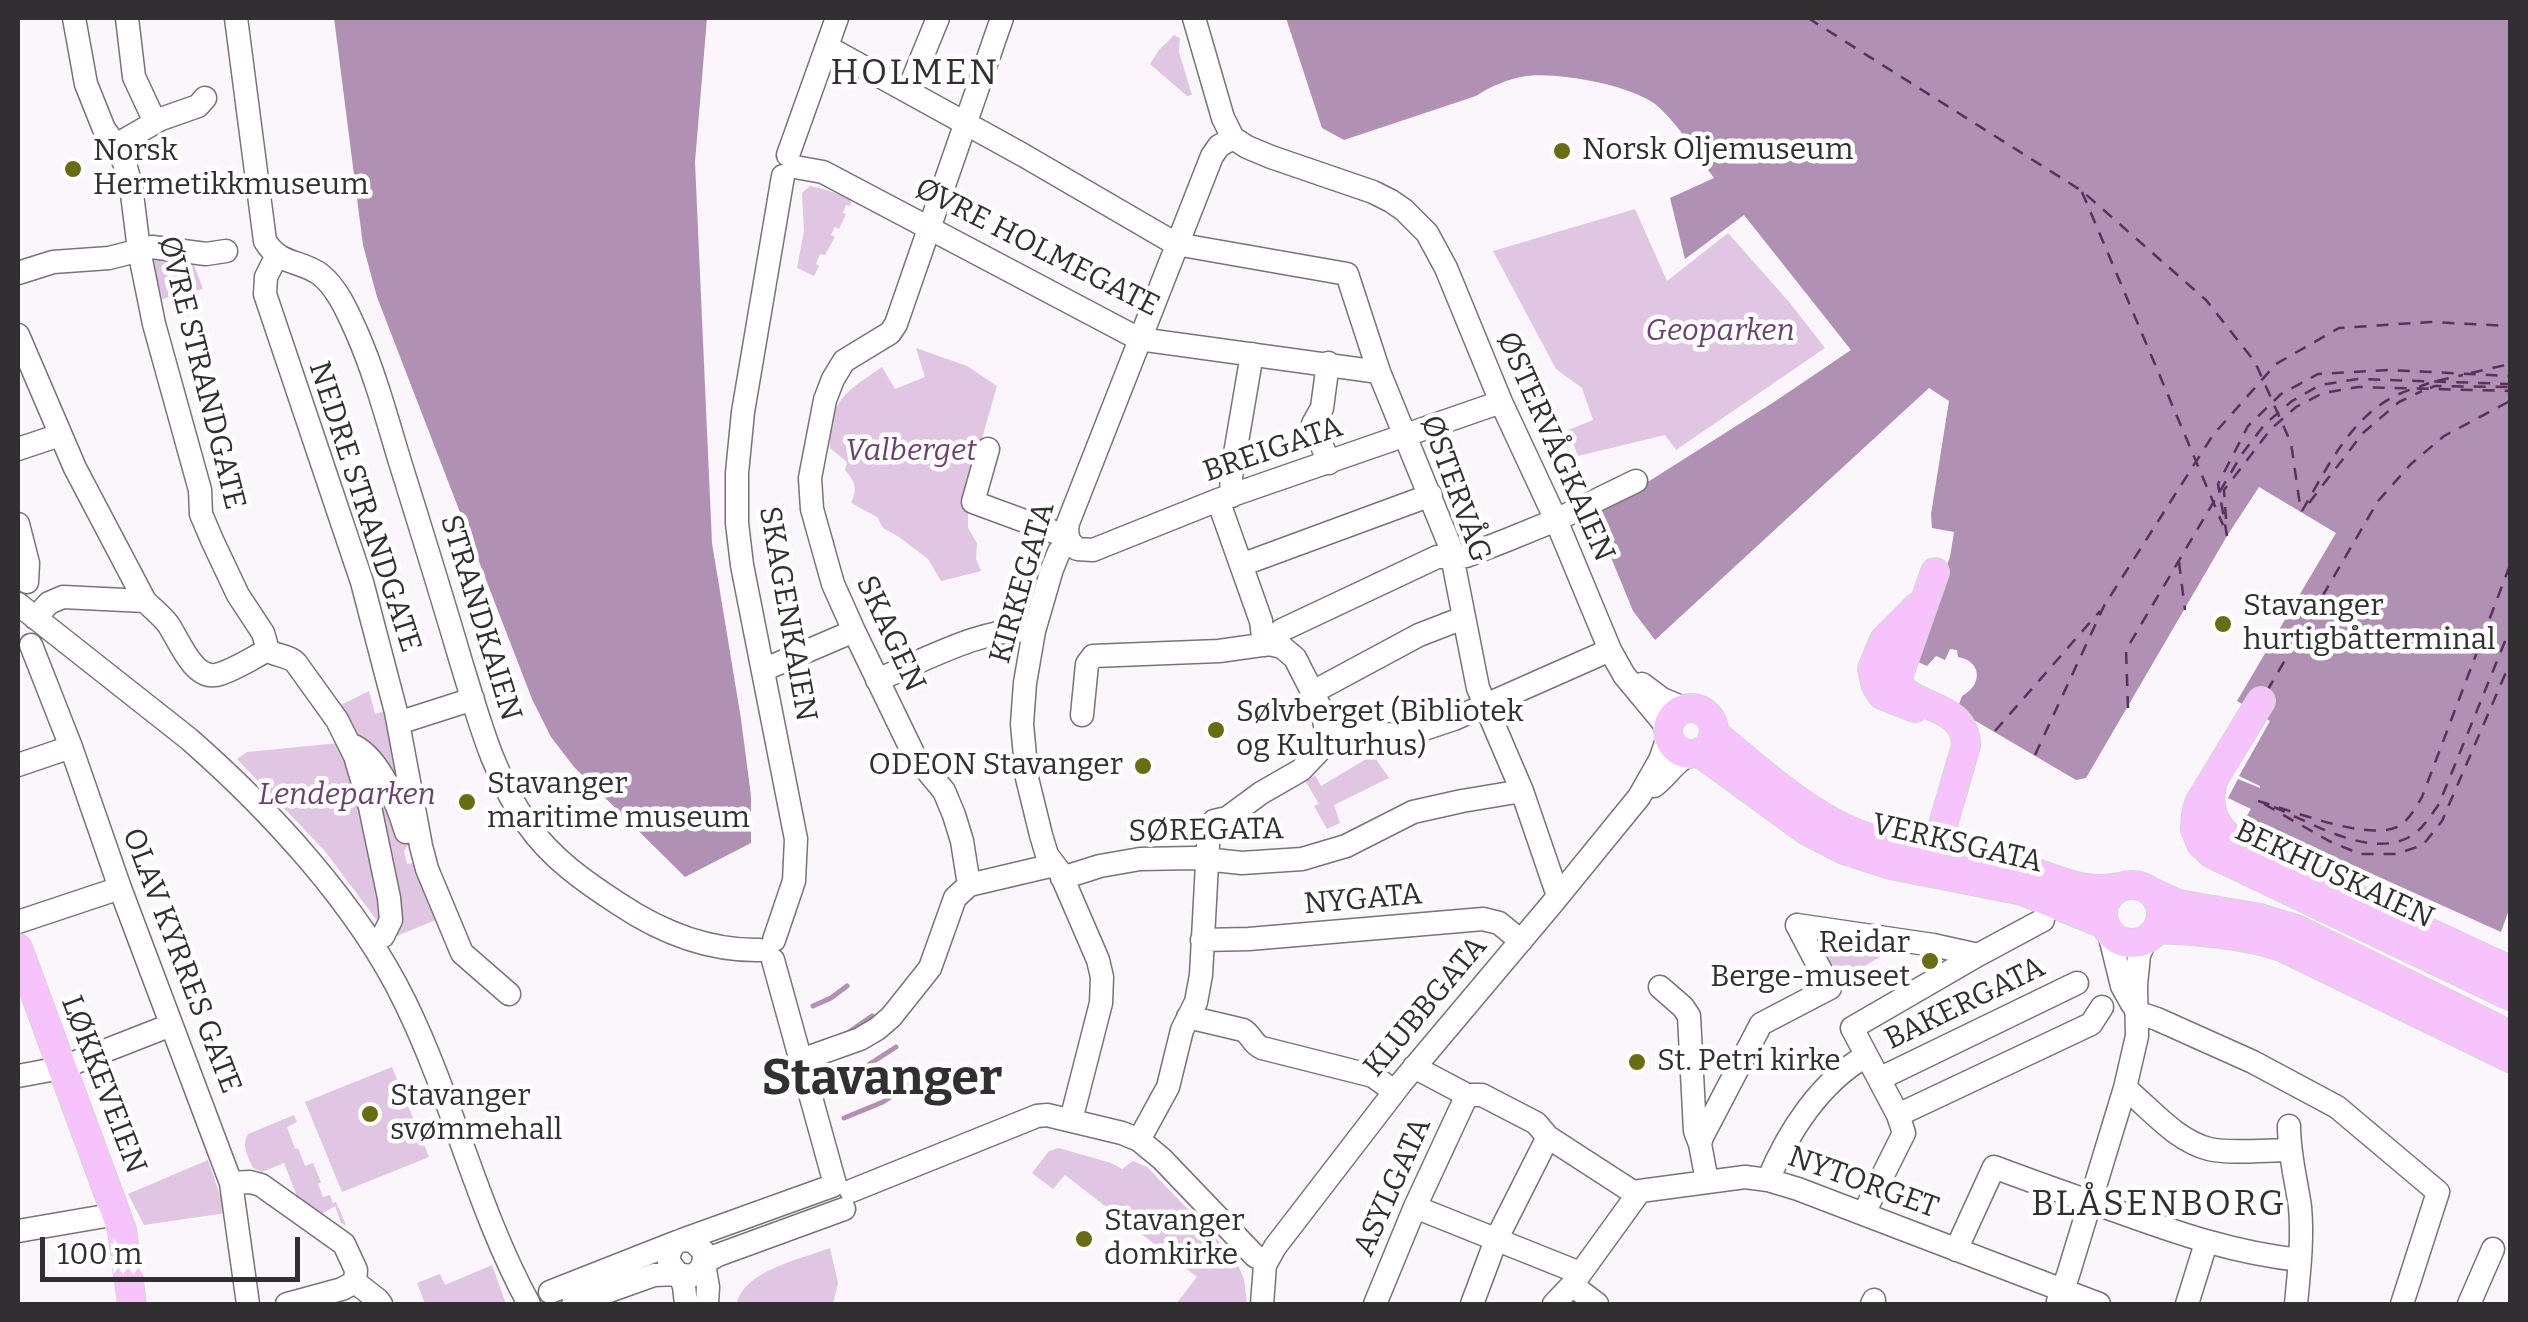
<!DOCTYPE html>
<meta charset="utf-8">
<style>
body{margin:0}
#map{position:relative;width:2528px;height:1322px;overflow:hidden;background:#fbf6fc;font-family:Bitter,serif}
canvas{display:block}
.frame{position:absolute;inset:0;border:20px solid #312f31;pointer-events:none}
.scale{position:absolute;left:40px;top:1237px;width:260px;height:45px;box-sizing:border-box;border:5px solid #312f31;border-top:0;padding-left:12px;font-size:30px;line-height:35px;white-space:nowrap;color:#312f31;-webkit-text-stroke:8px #fff;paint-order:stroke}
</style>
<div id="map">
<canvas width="2528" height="1322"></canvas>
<div class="frame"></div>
<div class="scale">100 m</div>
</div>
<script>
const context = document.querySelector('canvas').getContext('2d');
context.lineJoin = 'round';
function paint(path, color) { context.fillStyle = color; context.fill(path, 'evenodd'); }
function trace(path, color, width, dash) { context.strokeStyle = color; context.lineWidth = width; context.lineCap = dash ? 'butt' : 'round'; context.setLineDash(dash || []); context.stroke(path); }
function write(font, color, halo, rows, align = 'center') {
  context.font = font + ' Bitter,serif'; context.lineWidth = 9; context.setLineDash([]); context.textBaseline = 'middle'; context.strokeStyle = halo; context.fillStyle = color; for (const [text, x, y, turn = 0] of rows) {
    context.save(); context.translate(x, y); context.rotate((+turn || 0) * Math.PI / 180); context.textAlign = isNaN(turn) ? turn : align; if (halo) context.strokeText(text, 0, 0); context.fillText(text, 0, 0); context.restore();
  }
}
paint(new Path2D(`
 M1174,35L1180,38L1179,52L1192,95L1187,96L1150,64L1159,50Z
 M810,186L824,189L852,199L850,206L846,205L843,213L846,214L839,229L835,227L831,235L835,237L825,255L820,254L816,264L819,266L814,276L797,268L804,231L802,193Z
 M1635,209L1667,281L1728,233L1790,303L1825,348L1676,450L1665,435L1578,456L1568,430L1593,420L1582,388L1556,369L1493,251Z
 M159,255L194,265L203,289L162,299L153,262Z
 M916,348L967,366L997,386L977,456L968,481V528L977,543L976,559L981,571L941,581L928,559L899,537L883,528L877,517L851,503C858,489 855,481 845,470L847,462L830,448C828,400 847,391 882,367L895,389L925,377Z
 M369,691L375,714L388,710L393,734L392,757L414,835L404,851L407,864L419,862L438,919L397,936L376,919L324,850L237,759L247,752L339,743L337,707Z
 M1373,755L1389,778L1334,805L1340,823L1327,829L1314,806L1319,804L1306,782L1315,775L1321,786Z
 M1825,937L1897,947L1834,984L1815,940Z
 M392,1067L429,1157L342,1192L305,1102Z
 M294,1115L297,1122L287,1127L295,1149L298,1148L305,1166L313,1163L321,1182L318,1184L323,1197L330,1195L333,1203L336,1202L346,1225L341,1223L335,1206L320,1215L299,1201L284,1163L262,1172L253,1168C248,1156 241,1146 248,1134Z
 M1059,1148L1111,1163L1122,1169L1133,1161L1147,1167L1235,1258L1244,1279L1247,1304H1176L1197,1277L1065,1175L1053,1189L1032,1173L1049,1151Z
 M208,1160L226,1213L144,1225L128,1194Z
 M830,1248L838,1283L833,1304H737C743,1271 801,1259 830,1248Z
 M492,1265L506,1304H425L417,1283L440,1274L445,1285Z`), '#e0c6e3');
paint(new Path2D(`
 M334,18H707L695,162L712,543L741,719L751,796V843L685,877L574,767L551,737L532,699L377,297L363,245Z
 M1286,18H2510V907L2501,932L2246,817L2251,809L2228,798L2238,779L2260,788V786L2239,776L2270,721L2265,718L2251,744L2228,731L2227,730L2242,704L2237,701L2336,533L2259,487L2227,536L2086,778L2076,780L1957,710L1962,696C1983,685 1982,661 1958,657L1957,650L1950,649L1945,660L1936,656L1927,666L1916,661L1915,649L1950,557L1954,532L1932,528L1931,514L1949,401L1929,388L1655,640L1633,611L1594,516L1774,402L1851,350L1744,215L1685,259L1670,198L1714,178C1697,155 1677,122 1655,104C1630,85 1558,72 1526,76C1508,79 1491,86 1476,96L1344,140L1322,128Z`), '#b090b3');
trace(new Path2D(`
 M813,1006L831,998L847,986
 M849,1032L872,1016
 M834,1081L865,1067L896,1047
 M844,1118L883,1102L920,1077`), '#b090b3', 5);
trace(new Path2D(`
 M1808,18L2082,191L2206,300L2255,362L2291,443L2301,512
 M2082,192L2223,525
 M2471,373L2510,364
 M2437,381L2463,375
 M2430,388L2435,386L2510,387
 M2309,503L2363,433L2399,402L2422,391
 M2302,511C2326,470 2348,422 2391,398C2403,391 2417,388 2429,383
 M2226,519L2224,490L2271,429L2296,407L2323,393L2358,387L2510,391
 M2227,536L2218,484L2248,426L2281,394L2318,374L2389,370L2510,376
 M2179,562L2185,610
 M2267,691L2378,501L2411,464L2444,436L2510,401
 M2128,708L2126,650L2242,454L2265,424L2292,401L2320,385L2358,379L2510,384
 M1995,731L2100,611
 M2035,755L2104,606L2213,435L2276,364L2339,328L2430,322L2510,326
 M2258,801C2291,810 2366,841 2397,827C2409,821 2416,807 2422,797L2510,565
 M2264,804L2329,841L2360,854H2396L2423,845L2442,821L2510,663
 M2274,807C2312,823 2375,862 2414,834C2425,826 2431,815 2439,804L2510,629`), '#59305e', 2.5, [12, 10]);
const minor = new Path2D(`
 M74,18L86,84L104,129L116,145L126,167L131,186L139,250L154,324L200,490L201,514L212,540L238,595L263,633L268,650
 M127,18L134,77L155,122
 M236,18L265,241C280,266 302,260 321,275C338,289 348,313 357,333C375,374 387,419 400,462C421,529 442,597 462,665C479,720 494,777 528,825C551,858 585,882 619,904C661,932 709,951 760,950
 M1194,18L1223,118L1233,138L1247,147L1271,157L1373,192L1391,201L1404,210L1427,233L1446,268L1501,402L1556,520L1610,650L1624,675L1663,722L1669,734
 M827,47L1023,155L1176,244L1347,274L1379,372L1450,546L1478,688L1522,791L1558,896
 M908,91L938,18
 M116,145L161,119L198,106L205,98
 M788,155L837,18
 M795,167L823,172L1139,339L1379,372
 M277,255L266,277L265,294L362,582L396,712L421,846L427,869L462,953L509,994
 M18,273L53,262L109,258L152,247L206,254L226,251
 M18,335L75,468L145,601
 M1328,363L1322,408L1313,424L1329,463
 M18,449L60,435
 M988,449L973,502L1068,537
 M1232,496L1231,477L1252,354
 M1218,500L1261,621L1264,645
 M18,524L28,563L27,582
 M1069,541L1077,549L1093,550L1218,500L1501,402
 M1241,565L1431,495
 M18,604L189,739C270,810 358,905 405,1002C453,1100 477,1209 529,1304
 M35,618L49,603L63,597L145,601C153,609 162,616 168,624C179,640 193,679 216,675C233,671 252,658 268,650
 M31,645L71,747L120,888L231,1183L248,1304
 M1264,645L1282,630L1437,557L1466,556L1507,540L1556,520L1636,481
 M268,650C276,657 287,654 296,663L337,720L355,756L370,807L389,898L391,920L383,936
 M763,670L854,631
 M877,680C919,663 989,624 1034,631
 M1642,684L1662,699L1686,709
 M1313,692L1419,635L1463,618
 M1082,715L1087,664L1093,656L1219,651L1269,644L1282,647L1295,658L1323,713L1326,732L1321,749L1301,770L1261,793L1227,818L1214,821L1209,827L1201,975L1196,1002L1182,1030L1168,1087L1139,1140
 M398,723L473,699
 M1326,732L1406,735L1454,719L1610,650
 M354,746C380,759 398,805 406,832
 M18,765L71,747
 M1654,786C1668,776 1675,760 1692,754
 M1062,878L1100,866L1140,859L1195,858L1242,863L1302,859L1346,846L1413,812L1462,801L1522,791
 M969,885L1054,865
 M18,922L120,888
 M1797,925L1933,945L1978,955
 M2109,933L2122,986L2132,1004
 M774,940L794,881L796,839L742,565L737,523V473L743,412L783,176
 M1202,940L1249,939L1483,919L1499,923L1521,941
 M773,960L835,1184
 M1660,987L1683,1007L1689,1016L1695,1131L1700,1144
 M2136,1012L2157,1019L2253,1062L2337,1107L2438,1192L2402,1304
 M1188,1017L1243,1030C1252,1035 1252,1044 1262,1048L1373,1076L1394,1091
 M801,1060L860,1039L877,1029L891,1017L930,968L955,898L969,885L962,841L954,815L944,791L914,755L854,631L833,584L812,509L810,478L825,400L833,379L844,361L890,333L896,324L1002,18
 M1414,1067L1467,1095H1482L1536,1123L1548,1137L1636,1194
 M18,1076L61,1068L171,1025
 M1879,1079L2077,983
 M2125,1088C2151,1109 2175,1140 2209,1149C2229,1154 2267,1150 2289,1150
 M1898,1115L2091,1024L2102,1007
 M1071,1120L1101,1003L1102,977L1098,960L1060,872L1047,855L1041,835L1027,778L1022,724L1025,683L1034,631L1052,569L1059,552L1069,541L1067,531L1068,523L1212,156L1219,146L1233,138
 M2289,1126C2289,1154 2296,1179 2300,1207C2303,1239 2299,1272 2296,1304
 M1768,1180C1788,1132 1820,1082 1866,1056
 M1707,1181L1700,1144L1702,1137L1761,1024L1830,988L1797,925
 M231,1183L250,1182L261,1185L344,1244L356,1270L355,1282L378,1300L381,1304
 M851,1191L1037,1116L1047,1115L1122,1133L1139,1140L1162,1159L1255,1256L1266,1261
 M1415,1207L1580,1273
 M1864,1213L1904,1133L1898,1115L1852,1028L1978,955L2043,920
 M18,1231L117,1214
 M682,1240L693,1241L704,1252C704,1264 703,1270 691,1276L678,1274L669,1262C668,1251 672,1244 682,1240L832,1186
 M1956,1250L1994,1167C2036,1183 2077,1197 2119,1212C2180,1234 2235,1253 2300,1260
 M704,1263L718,1255L844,1209
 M704,1264L708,1287L707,1304
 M679,1274L684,1286L686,1304
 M1572,1285L1597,1304
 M550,1292L677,1242
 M2058,1301L2068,1275L2125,1088L2137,1036L2136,985L2139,955L2146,939
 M287,1304L342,1289L355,1282
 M573,1304L654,1275L678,1274
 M1262,1304L1265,1265L1275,1247L1402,1082L1551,905L1639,797L1660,760L1668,737
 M1375,1304L1415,1207L1467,1095
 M1472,1304L1496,1240L1548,1137
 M1554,1304L1572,1285L1640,1191L1745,1177L1768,1180L1798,1189L2099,1304
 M1872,1304L1874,1300
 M2187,1304L2206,1243
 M2469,1304L2493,1249`);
const major = new Path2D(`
 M2261,701L2199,803L2196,814L2195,829L2201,844L2212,854L2510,996
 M1915,708L1882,695L1876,686L1872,669L1884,640L1917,607
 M1668 731a23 23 0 1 1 46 0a23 23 0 1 1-46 0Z
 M1714,733C1760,771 1809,817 1866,837C1916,854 1971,856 2023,869C2057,878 2083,895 2119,887
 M1700,753L1807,831L1844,850L1891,865L2023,891L2104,924
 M2212,785C2207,809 2214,826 2234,842L2510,970
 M1935,852L1966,746C1966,701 1909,711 1897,680L1935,572
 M2103 914a29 29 0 1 1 58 0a29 29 0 1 1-58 0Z
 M2152,892L2178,904L2260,918L2296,929L2510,1035
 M2157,929C2199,931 2242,934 2282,947L2510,1058
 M18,948L122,1230L132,1304`);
trace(minor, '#787378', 25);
trace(major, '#d6d5d6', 30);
trace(minor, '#fff', 22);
trace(major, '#f7c3fd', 28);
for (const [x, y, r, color] of [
 [1562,151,10,"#686d12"],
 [73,169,10,"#686d12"],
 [2223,624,10,"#686d12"],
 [1216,730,10,"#686d12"],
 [1143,766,10,"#686d12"],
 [467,802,10,"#686d12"],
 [1930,961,10,"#686d12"],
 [1637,1062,10,"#686d12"],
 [370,1114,10,"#686d12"],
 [1084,1239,10,"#686d12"]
]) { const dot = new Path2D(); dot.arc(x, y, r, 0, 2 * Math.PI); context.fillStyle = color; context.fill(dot); trace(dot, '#fff', 4); }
write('30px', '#312f31', '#fff', [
 ["Norsk Oljemuseum",1582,151],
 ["Norsk",93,152],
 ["Hermetikkmuseum",93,186],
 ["Stavanger",2243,607],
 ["hurtigbåtterminal",2243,641],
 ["Sølvberget (Bibliotek",1236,713],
 ["og Kulturhus)",1236,747],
 ["ODEON Stavanger",1123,766,"right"],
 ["Stavanger",487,785],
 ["maritime museum",487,819],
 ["Reidar",1910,944,"right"],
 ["Berge-museet",1910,978,"right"],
 ["St. Petri kirke",1657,1062],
 ["Stavanger",390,1097],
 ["svømmehall",390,1131],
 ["Stavanger",1104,1222],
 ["domkirke",1104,1256]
], 'left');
write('30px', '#312f31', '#fff', [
 ["ØVRE HOLMEGATE",1037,248,27],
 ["ØVRE STRANDGATE",201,373,76],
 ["ØSTERVÅGKAIEN",1555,447,66],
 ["BREIGATA",1273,450,-19],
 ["ØSTERVÅG",1455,489,70],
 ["NEDRE STRANDGATE",364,507,72],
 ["KIRKEGATA",1023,583,-74],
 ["SKAGENKAIEN",787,614,80],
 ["STRANDKAIEN",480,618,73],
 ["SKAGEN",890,634,65],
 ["SØREGATA",1206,831,-1],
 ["VERKSGATA",1957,844,13],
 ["BEKHUSKAIEN",2334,875,25],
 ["NYGATA",1363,900,-5],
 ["OLAV KYRRES GATE",181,961,69],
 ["BAKERGATA",1965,1004,-26],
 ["KLUBBGATA",1426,1007,-50],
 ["LØKKEVEIEN",103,1085,69],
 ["NYTORGET",1863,1183,20],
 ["ASYLGATA",1393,1187,-66]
]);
write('italic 30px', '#6c4171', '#fff', [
 ["Geoparken",1720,332],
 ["Valberget",911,452],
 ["Lendeparken",347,796]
]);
context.letterSpacing = '2.5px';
write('35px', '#312f31', '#fff', [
 ["HOLMEN",915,74],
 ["BLÅSENBORG",2159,1205]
]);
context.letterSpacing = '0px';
write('bold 50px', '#312f31', '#fff', [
 ["Stavanger",882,1080]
]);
</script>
